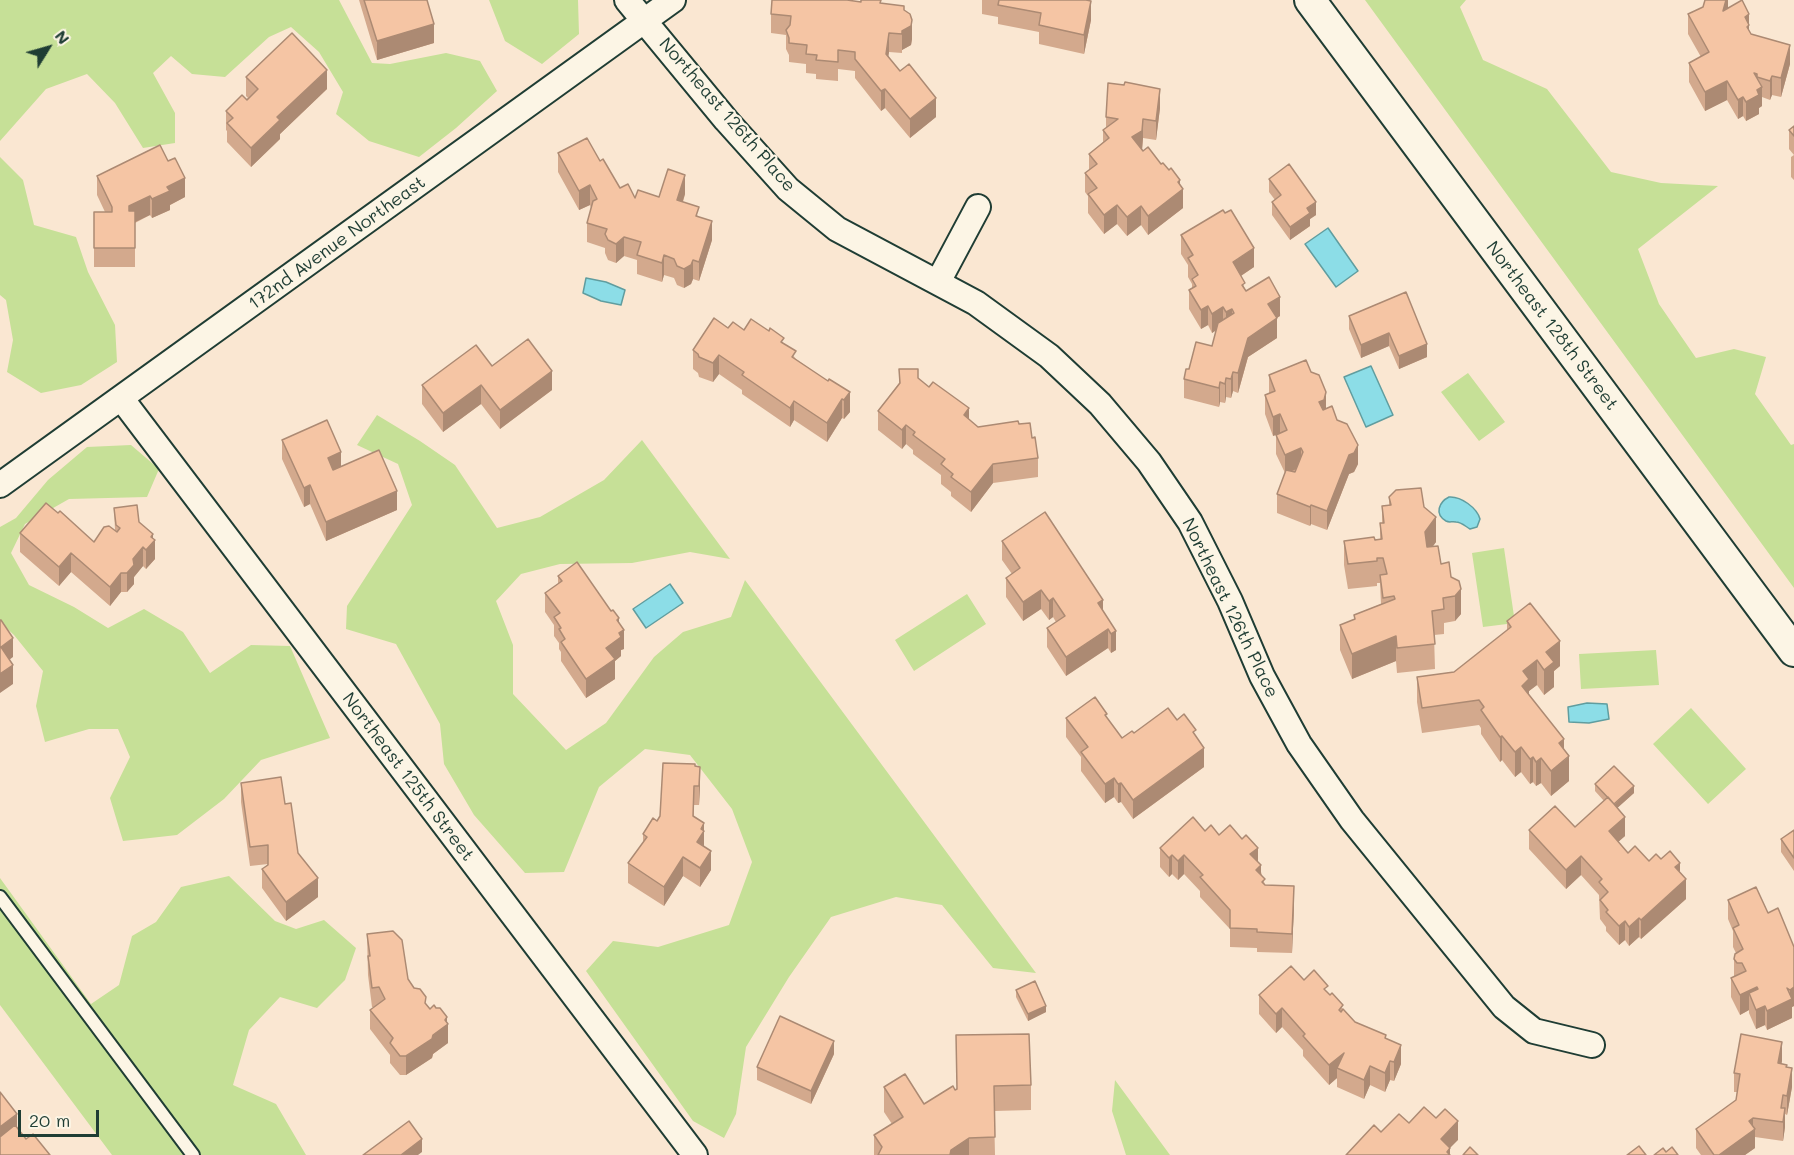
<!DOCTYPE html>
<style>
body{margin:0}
#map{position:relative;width:1794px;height:1155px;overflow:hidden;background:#fae7d2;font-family:Mali,sans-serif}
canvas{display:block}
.north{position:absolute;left:18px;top:18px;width:60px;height:60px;-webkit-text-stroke:4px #fcf5e5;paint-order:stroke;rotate:53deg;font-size:16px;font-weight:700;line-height:24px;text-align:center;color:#1f3d34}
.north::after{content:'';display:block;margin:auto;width:21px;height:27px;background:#1f3d34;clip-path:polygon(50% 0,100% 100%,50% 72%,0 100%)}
.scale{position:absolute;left:18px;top:1110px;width:81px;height:27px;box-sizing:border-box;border:3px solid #1f3d34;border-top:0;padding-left:8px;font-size:18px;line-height:21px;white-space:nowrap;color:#1f3d34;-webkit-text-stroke:4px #fcf5e5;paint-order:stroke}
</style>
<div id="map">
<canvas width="1794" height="1155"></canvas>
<div class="north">N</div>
<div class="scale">20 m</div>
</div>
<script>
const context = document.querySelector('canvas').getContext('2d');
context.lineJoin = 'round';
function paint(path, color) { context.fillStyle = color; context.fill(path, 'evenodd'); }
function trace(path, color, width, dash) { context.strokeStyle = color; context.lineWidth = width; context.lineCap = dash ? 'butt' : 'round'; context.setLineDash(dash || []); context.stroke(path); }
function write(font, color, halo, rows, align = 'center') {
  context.font = font + ' Mali,sans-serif'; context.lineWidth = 4.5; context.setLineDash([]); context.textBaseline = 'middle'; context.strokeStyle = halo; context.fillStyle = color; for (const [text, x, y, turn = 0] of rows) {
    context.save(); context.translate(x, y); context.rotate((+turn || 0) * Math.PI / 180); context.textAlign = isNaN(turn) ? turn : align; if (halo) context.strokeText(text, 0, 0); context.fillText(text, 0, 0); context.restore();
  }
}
paint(new Path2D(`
 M0,0H339L372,63L390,64L446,53L480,61L497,91L456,128L419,157L369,141L336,114L343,92L319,52L291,27L269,37L225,77L192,74L171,56L153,73L175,113V143L143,148L115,103L87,74L46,89L0,141Z
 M489,0H578L579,34L542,64L505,41Z
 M1365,0H1466L1460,7L1483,60L1547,89L1611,172L1661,183L1718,186L1638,249L1659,304L1696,358L1734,349L1766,357L1755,394L1791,445L1794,444V588Z
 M0,157L23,180L34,225L76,237L88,272L115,325L117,362L81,385L41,393L7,372L13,340L6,300L0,295Z
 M1468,373L1505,422L1479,441L1441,392Z
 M377,415L420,441L455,465L497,528L540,517L604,480L642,440L730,559L690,552L632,563L560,564L521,574L496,601L513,645V694L566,750L606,723L654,657L683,632L731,617L745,580L1036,973L993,968L942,905L896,897L831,917L789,977L746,1047L736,1114L724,1138L693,1121L586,971L613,941L658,947L729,925L752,862L732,809L690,755L645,749L599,787L564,872L525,873L474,815L444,764L440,724L396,644L346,629L347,606L412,505L398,464L357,445Z
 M131,445L159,469L147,497L69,499L25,524L11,553L29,585L74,607L108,628L144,609L183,632L210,673L251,645L290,646L330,738L261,760L224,799L177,835L123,841L110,798L130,757L118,729H89L45,742L36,706L43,671L14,635L0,622V527L16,518L48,480L87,447Z
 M1504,548L1515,623L1483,627L1472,553Z
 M967,594L986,624L914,671L895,640Z
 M1656,650L1659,685L1581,689L1579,654Z
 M1691,708L1746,769L1708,804L1653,744Z
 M229,876L275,921L296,929L324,920L356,948L345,980L317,1008L280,997L249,1030L233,1085L276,1104L306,1155H112L0,1005V878L91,1004L119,985L132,936L156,922L181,887Z
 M1115,1080L1170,1155H1126L1112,1111Z`), '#c6e097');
const water = new Path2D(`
 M1328,228L1358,271L1336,287L1305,244Z
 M586,278L606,282L625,290L621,305L601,301L583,293Z
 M1371,366L1393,415L1366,427L1344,377Z
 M1449,497C1461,496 1477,508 1480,519L1477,527L1470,529C1465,526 1461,522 1456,522C1451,521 1450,523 1446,521C1434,514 1439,502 1449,497Z
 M670,584L683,603L646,628L633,609Z
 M1587,703L1607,704L1609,719L1589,723L1569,722L1568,707Z`);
paint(water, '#8cdde7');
trace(water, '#609d9f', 1.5);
const service = new Path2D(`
 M0,897L193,1155`);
const minor = new Path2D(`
 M627,0L726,120L788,189L837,229L976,303L1049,356L1100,404L1149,462L1190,522L1230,601L1262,676L1299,744L1352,820L1504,1007L1534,1031L1592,1045
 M938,282L978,207
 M121,398L695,1155
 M0,485L673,0`);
const tertiary = new Path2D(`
 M1310,0L1794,651`);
trace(service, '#1f3d34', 16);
trace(minor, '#1f3d34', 28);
trace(tertiary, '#1f3d34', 34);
trace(service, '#fcf5e5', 12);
trace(minor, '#fcf5e5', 24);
trace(tertiary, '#fcf5e5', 30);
paint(new Path2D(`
 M359,0H427L434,43L377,60Z
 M982,0H1086L1091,20L1084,54L1039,44V32L998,24V17L982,14Z
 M1728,0V8L1749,14V32L1751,34L1790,64L1781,97L1772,95L1770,100L1762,97V106L1759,108V114L1746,121L1743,116L1738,119L1727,100L1705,111L1689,82V63L1701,57L1688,34V14Z
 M847,1L881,3L904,10L912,39L911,45L902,50V53L889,52L888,56L936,117L910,138L885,108L881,111L855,78V71L838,69V81L816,79V74L806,73V64L789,62V55L786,49V35L771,33V14Z
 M246,77L327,89L280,134V139L251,167L227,142V131L226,130V111L248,98L246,96Z
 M1160,108L1156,140L1143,138L1142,150L1161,164L1180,185L1183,208L1148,235L1141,225L1127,236L1117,224L1104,234L1088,213V196L1085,192V173L1089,171V154L1103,142V130L1106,128V117Z
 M1794,126V155L1789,149V130Z
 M558,153L600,161L620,188L635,198L685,194L683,202L699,217L712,240L699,281L693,279L691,284L684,288L677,285L674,278L664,275L662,282L637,274V260L624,256L616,263L608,260L605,253V248L587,242V223L591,208L590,205L579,210L558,172Z
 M1794,155V180L1791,177V157Z
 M97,176L185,197L170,205V210L152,218L150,215L135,223V267H94V212H105L97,195Z
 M1269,179L1316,215L1310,219V226L1290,240L1272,215V202L1275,200L1269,192Z
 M1181,235L1254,267L1241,276L1245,290L1280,316L1277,318V338L1248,357L1238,393L1233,391L1231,398L1226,397L1225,403L1220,402L1219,407L1184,398V379L1189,369L1212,346L1216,330L1212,333L1208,325L1201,329L1189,309V290L1192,288V284L1188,277V265L1181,254Z
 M1406,292L1427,357L1399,369L1389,346L1361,358L1349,329V316Z
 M728,328L744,330L784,344L796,359L828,381L850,392V412L844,419L842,418L827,442L794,420L790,427L742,394V390L719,374L713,382L699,377L698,373L693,369V350Z
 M492,366L552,390L500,429L481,404L443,432L422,404V385Z
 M899,369L918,378L978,427L1019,424L1032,438L1038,458V477L993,483L971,512L951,496V492L941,484V475L913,454V450L906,444L902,449L878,430V411L899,383Z
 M1269,375L1326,408L1337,420L1358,464L1354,472L1349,474L1327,530L1311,524L1310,526L1277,513V494L1285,473L1276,454V435L1273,436L1265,414V395L1269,393Z
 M282,440L341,466L397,510L326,541L310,504L304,507L282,459Z
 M1389,497L1424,507L1436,542L1433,546L1441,564L1451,577L1461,614L1455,621L1444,623V634L1434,635L1435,669L1397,673L1396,661L1352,679L1340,650V625L1354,620V615L1381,604L1380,583H1377V586L1348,589L1344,565V541L1380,539V523H1382V506L1389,505Z
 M114,508L139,522L153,539L155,559L146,569L143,566L134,577V584L127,592H121L110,606L71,572L59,586L20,552V533L94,542L115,530Z
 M1002,541L1103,611L1116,650L1111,653L1108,648L1066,676L1047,647V628L1056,622L1053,617L1049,620L1041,609L1023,621L1006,597V578L1012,574L1002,560Z
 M558,576L619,622L624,649L621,650V656L615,661V679L586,698L561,661V652L559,649V643L554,636V625L545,612V593L558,584Z
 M1507,621L1560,666L1554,671V687L1544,695L1537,685L1529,691V695L1564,750L1569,781L1551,796L1541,783L1536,786L1533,782L1530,784L1521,772L1515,777L1502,760L1500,762L1481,734V728L1479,725L1422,733L1417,702V677L1454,672L1507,631Z
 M1066,718H1107L1122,738L1134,733L1177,720L1196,736L1204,767L1133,819L1121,802L1118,803L1114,797L1105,803L1081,771V757L1066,737Z
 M695,766L700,786L699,805H694V816L704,823V847L711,870L700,887L683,876L664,906L628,883V863L643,843V834L657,821Z
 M241,783L285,804L298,853L318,897L286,921L262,888V869L268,864L250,866L241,802Z
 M1595,784L1634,793L1617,808L1625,836L1618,842L1628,853L1649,861L1661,859L1680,873L1686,899L1641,939L1639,937L1629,946L1625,940L1619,945L1606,931V927L1600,919L1599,895L1581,875L1566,889L1529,849V830L1575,827L1604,801L1595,791Z
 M1794,830V871L1781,852V839Z
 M1205,831L1258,862L1265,885L1294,905L1292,953L1257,952V948L1230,947V929L1200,897V891L1184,874L1178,880L1172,874L1169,877L1160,867V848Z
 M1728,900L1768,913L1794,947V1006L1792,1007V1018L1767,1030L1765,1025L1756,1029L1749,1013V1010L1740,1015L1731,997V978L1734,977V959L1736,953L1733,947V931L1728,919Z
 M367,934L408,979L430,1009L447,1022L448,1043L433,1054L432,1058L406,1075H400L390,1063V1055L370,1029V1010L375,1007H372L368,975Z
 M1304,980L1328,993L1355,1022L1386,1039L1401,1064L1394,1081L1390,1080L1385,1092L1370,1085L1364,1099L1337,1087V1078L1329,1085L1303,1056V1050L1282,1027L1276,1033L1259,1014V995Z
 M1016,990L1046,1012L1028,1021L1016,997Z
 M956,1035L1031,1085V1110L994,1111L995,1155H874V1135L892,1124L884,1112V1087L924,1104L957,1090Z
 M834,1054L811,1104L757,1080V1067Z
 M1782,1061L1781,1064L1787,1067L1792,1087L1787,1115L1785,1114V1127L1783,1141L1755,1137V1148L1745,1155H1701L1696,1148V1129L1736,1100L1737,1092H1734V1073Z`), '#d3a98d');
paint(new Path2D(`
 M1726,0H1728V14L1723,11Z
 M1091,1V20L1084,54V35Z
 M1749,14V44L1745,17Z
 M912,20V39L911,45L902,50V53V31Z
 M434,24V43L377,60V41Z
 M889,33V52L886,73V54Z
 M1790,45V64L1781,97V78Z
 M327,70V89L280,134V139L251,167V148L277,117Z
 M1772,76V95L1770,100V81Z
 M1727,81V100L1705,111V92Z
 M1762,87V106L1759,108V114L1746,121V102L1757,90Z
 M885,89V108L881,111V91Z
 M1160,89V108L1156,140V121Z
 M1743,97V116L1738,119V100Z
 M936,98V117L910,138V119Z
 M1143,119V138L1142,150L1132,137Z
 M685,175V194L677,219V200Z
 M185,178V197L170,205V210L152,218V199L167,187Z
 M1180,180V191L1183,189V208L1148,235V216Z
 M590,185V205L579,210V191Z
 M150,196V215L129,225V206Z
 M1316,202V215L1310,219V226L1290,240V227L1307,208Z
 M1117,205V224L1104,234V215Z
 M1141,206V225L1127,236V217Z
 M712,221V240L699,281V262Z
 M624,237V256L616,263V244Z
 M1254,248V267L1233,281V262Z
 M664,255V275L662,282V263Z
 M693,260V279L691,284L684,288V269Z
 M1280,297V316L1268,323V304Z
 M1208,306V325L1201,329V310Z
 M1223,307V326L1212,333V314Z
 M1232,309V328L1226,331V312Z
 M1277,318V338L1248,357L1238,393V373L1248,338Z
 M1389,333V346L1361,358V345Z
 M1427,344V357L1399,369V356Z
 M719,355V374L713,382V363Z
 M552,371V390L500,429V410Z
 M1233,372V391L1231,398V379Z
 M1226,378V397L1225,403V384Z
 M1220,382V402L1219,407V388Z
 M481,385V404L443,432V413Z
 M850,392V412L844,419V400Z
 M1326,392V412L1324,419L1319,402Z
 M842,399V418L827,442V423Z
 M794,401V420L790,427V408Z
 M969,408V427L964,415Z
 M1280,414V433L1273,436V417Z
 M906,425V444L902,449V430Z
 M1358,445V464L1354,472L1349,474L1327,530V511L1349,455Z
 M1301,448V467L1285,474V455Z
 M341,452V471L328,477V458Z
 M993,464V483L971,512V492Z
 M310,485V504L304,507V488Z
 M397,491V510L326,541V522Z
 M1311,505V524L1310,526V507Z
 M1436,517V542L1425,557V532Z
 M153,534V542L155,540V559L146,569V550L151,537Z
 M143,547V566L134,577V584L127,592V573L133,559Z
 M71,553V572L59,586V567Z
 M121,573V592L110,606V587Z
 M1461,589V614L1455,621V596Z
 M1041,590V609L1023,621V602Z
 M1053,598V617L1049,620V601Z
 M1103,600V619L1098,603Z
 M619,618V633L624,630V649L621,650V656L615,661V679L586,698V679L606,648L617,620Z
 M1108,629V648L1066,676V657Z
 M1116,631V650L1111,653V634Z
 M1396,636V661L1352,679V654Z
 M13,638V657L1,666V647Z
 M1560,641V666L1554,671V687L1544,695V670L1546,652Z
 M1537,660V685L1529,691V704L1522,686L1523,671Z
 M13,665V684L0,693V674Z
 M1502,736V760L1500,762V737Z
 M1564,739V761L1569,756V781L1551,796V771L1559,743Z
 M1521,747V772L1515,777V752Z
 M1204,748V767L1133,819V800Z
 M1533,757V782L1530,784V759Z
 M1541,758V783L1536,786V762Z
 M700,767V786L699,805V786Z
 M1114,778V797L1105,803V784Z
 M1121,783V802L1118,803V784Z
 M1634,786V793L1614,811V805Z
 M1625,817V836L1609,850V831Z
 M704,823V850L697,842L701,829Z
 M1258,848V867L1250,854Z
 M711,851V870L700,887V868Z
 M1172,855V874L1169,877V858Z
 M1184,855V874L1178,880V861Z
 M1581,856V875L1566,889V870Z
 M683,857V876L664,906V887Z
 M1680,863V882L1675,867Z
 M1261,865V884L1256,870Z
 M318,878V897L286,921V902Z
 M1686,879V899L1641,939V920Z
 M1294,886V905L1292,953V934Z
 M1639,918V937L1629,946V927Z
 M1625,921V940L1619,945V926Z
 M1757,987V1007L1749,993V1010L1740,1015V995Z
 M1794,987V1006L1792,1007V1018L1767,1030V1011L1790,1000V990Z
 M1046,1006V1012L1028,1021V1014Z
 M1765,1006V1025L1756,1029V1010Z
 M1282,1008V1027L1276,1033V1014Z
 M447,1017V1025L448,1024V1043L433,1054L432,1058L406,1075V1056L433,1035L445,1020Z
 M834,1041V1054L811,1104V1091Z
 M1782,1042V1061L1778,1082V1063Z
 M1401,1045V1064L1394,1081V1062Z
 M1344,1053L1337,1068V1078L1329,1085V1065Z
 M1390,1061V1080L1385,1092V1073Z
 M1370,1066V1085L1364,1099V1080Z
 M1792,1068V1087L1787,1115V1096Z
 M1785,1108V1127L1783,1141V1122Z
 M17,1114V1127L0,1140V1127Z
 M1753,1118V1131L1755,1129V1148L1745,1155H1719L1749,1121Z
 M1458,1121V1140L1450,1148V1155H1447L1441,1139Z
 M969,1138V1155H950L951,1150Z
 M422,1139V1152L418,1155H401Z`), '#ac8a73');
const building = new Path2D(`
 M364,0H427L434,24L377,41Z
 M772,0H847L861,2V0H881L880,3L904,6V10L910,14L912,20L911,26L902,31V34L889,33L886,54L900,71L909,64L936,98L910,119L885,89L881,91L855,59V52L838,50V62L816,60L817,55L806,54L807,45L789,43V38L786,30L790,25L791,16L771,14Z
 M999,0H1086L1091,1L1084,35L1039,25L1041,13L998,5Z
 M1705,0H1726L1723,11L1742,0L1749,14L1745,17L1749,25L1747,27L1751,34L1790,45L1781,78L1772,76L1770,81L1757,77V74L1754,73L1762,87L1757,90L1759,95L1746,102L1743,97L1738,100L1727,81L1705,92L1689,63L1709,52L1688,14L1703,7Z
 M292,33L327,70L277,117L280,120L251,148L227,123L233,118L226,111L242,95L247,100L258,89L246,77Z
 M1125,82L1160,89L1156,121L1143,119L1142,131L1132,137L1143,151L1148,147L1161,164L1163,163L1169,170L1171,168L1180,180L1178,182L1183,189L1148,216L1141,206L1127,217L1117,205L1104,215L1088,194L1097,188L1085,173L1097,164L1089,154L1109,138L1103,130L1118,119L1106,117L1108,83L1124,85Z
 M1794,126V136L1789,130Z
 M587,138L600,161L603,159L620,188L628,184L635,198L638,190L659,197L668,169L685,175L677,200L699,207L696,216L712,221L699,262L693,260L691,265L684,269L677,266L674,259L664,255L662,263L637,255L641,242L624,237L616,244L608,240L605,234L607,229L587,223L593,201L597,199L590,185L579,191L558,153Z
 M160,145L168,161L175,158L185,178L167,187L170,191L152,199L150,196L129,206V211H135V248H94V212H112V207L97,176Z
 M1289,164L1316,202L1307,208L1310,213L1290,227L1272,202L1281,195L1269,179Z
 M1223,210L1225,213L1231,210L1254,248L1233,262L1245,283L1242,285L1246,291L1269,277L1280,297L1268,304L1277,318L1248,338L1238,373L1233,372L1231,379L1226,378L1225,384L1220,382L1219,388L1184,379L1186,369H1189L1196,342L1212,346L1218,323L1234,313L1232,309L1226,312L1223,307L1212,314L1208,306L1201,310L1189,290L1196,286L1192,279L1198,275L1188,258L1193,255L1181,235Z
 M1406,292L1427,344L1399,356L1389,333L1361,345L1349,316Z
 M714,318L728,328L733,322L744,330L751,319L769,331L770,328L784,338L781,342L796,351L792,357L828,381L829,379L850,392L844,400L842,399L827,423L794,401L790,408L742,375L744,372L719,355L713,363L699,357L698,354L693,350Z
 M528,339L552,371L500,410L481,385L443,413L422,385L476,345L492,366Z
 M1306,360L1311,372L1319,375L1326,392L1324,400L1319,402L1323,410L1332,406L1337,420L1347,424L1358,445L1354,453L1349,455L1327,511L1311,505L1310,507L1277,494L1286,470L1295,472L1303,452L1301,448L1285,455L1276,435L1287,430L1280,414L1273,417L1265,395L1275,391L1269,375Z
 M899,369H918V378L929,387L933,382L969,408L964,415L978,427L1018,421L1019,424L1030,423L1032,438L1035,437L1038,458L993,464L971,492L951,477L953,474L941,464L945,459L913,435L915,432L906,425L902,430L878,411L900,383Z
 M327,420L341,452L328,458L333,470L379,450L397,491L326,522L310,485L304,488L282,440Z
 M1421,488L1424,507L1436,517L1425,532L1427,547L1438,546L1441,564L1449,562L1451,577L1459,581L1461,589L1455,596L1443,598L1444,609L1432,611L1435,644L1397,648L1396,636L1352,654L1340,625L1355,619L1354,615L1395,599L1394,596L1383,598L1380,575L1387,574L1383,558H1377V561L1348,564L1344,541L1374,537L1375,540L1382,539L1380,523H1384L1382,506L1391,505L1389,497L1396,490Z
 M46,503L58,513L60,511L94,542L104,527L109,526L117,532L120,528L116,525L114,508L137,505L139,522L153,534L151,537L155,540L146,550L143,547L133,559L134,565L127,573H121L110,587L71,553L59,567L20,533Z
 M1045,512L1103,600L1098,603L1116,631L1111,634L1108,629L1066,657L1047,628L1065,616L1053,598L1049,601L1041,590L1023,602L1006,578L1020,568L1002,541Z
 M577,562L611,611L613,610L619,618L617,620L624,630L619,633L621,637L606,648L615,659L586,679L561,642L565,639L559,629L561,628L554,617L560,613L545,593L562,581L558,576Z
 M1530,603L1560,641L1546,652L1554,662L1544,670L1537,660L1523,671L1529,679L1522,686L1564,739L1559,743L1569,756L1551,771L1541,758L1536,762L1533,757L1530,759L1521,747L1515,752L1502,736L1500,737L1481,710L1484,707L1479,700L1422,708L1417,677L1454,672L1511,627L1507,621Z
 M0,620H1L13,638L1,647L13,665L0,674Z
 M1095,697L1107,714L1105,715L1122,738L1132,731L1134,733L1168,708L1177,720L1184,714L1196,730L1193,732L1204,748L1133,800L1121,783L1118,784L1114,778L1105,784L1081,752L1088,747L1066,718Z
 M663,763L695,764V766L700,767L699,786H694L693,816L704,823L701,829L704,831L697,842L711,851L700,868L683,857L664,887L628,863L647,837L643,834L653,818L657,821L660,816Z
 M1614,766L1634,786L1614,804L1595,784Z
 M281,777L285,804L291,803L298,853L318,878L286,902L262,869L268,865V845L250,847L241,783Z
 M1608,797L1625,817L1609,831L1628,853L1635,846L1649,861L1656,854L1661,859L1670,851L1680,863L1675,867L1686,879L1641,920L1639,918L1629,927L1625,921L1619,926L1606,912L1608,910L1600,900L1608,892L1599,882L1602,879L1581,856L1566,870L1529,830L1555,806L1575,827Z
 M1193,817L1205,831L1211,825L1219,835L1230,825L1242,839L1246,835L1258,848L1250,854L1261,865L1256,870L1265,879L1262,882L1265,885L1294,886L1292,934L1257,932V929L1230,928V910L1200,877L1203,875L1184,855L1178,861L1172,855L1169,858L1160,848Z
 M1794,830V858L1781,839Z
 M1756,887L1768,913L1778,908L1794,947V987L1790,990L1787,988L1792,999L1767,1011L1765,1006L1756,1010L1749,993L1758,989L1757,987L1740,995L1731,978L1746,971L1742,963H1737L1734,959L1735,954L1743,949L1733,928L1739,925L1728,900Z
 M393,931L402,940L408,979L414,988L420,989L426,997L425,1003L430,1009L434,1005L436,1008H440L447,1017L445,1020L448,1024L433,1035L432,1039L406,1056H400L390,1043L393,1038L370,1010L385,999L379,987L372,988L368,956H370L367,934Z
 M1291,966L1304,980L1314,970L1328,986L1324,989L1330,995L1332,993L1343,1005L1339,1010L1341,1012L1343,1009L1355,1022L1386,1035L1385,1038L1401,1045L1394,1062L1390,1061L1385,1073L1370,1066L1364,1080L1337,1068L1344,1053L1329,1065L1303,1036L1305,1034L1282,1008L1276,1014L1259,995Z
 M1035,981L1046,1006L1028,1014L1016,990Z
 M780,1016L834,1041L811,1091L757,1067Z
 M1029,1034L1031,1085L994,1086L995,1137L969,1138L951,1150L950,1155H878L882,1147L874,1135L903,1117L884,1087L905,1074L924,1104L953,1086L955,1090L957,1089L956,1035Z
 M1741,1034L1782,1042L1778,1063L1787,1065L1786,1067L1792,1068L1787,1096L1783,1095L1781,1108H1785L1783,1122L1753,1118L1749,1121L1755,1129L1719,1155H1714L1696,1129L1736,1100L1740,1074L1734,1073Z
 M0,1092L17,1114L0,1127Z
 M1424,1107L1436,1118L1445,1109L1458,1121L1441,1139L1450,1148L1447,1152L1450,1155H1346L1374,1125L1381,1132L1399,1114L1409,1123Z
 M409,1121L422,1139L401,1155H363Z
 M15,1125L26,1139L33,1134L50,1155H0V1137Z
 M1639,1146L1646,1155H1627Z
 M1470,1147L1478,1155H1463Z
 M1672,1147L1678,1155H1654L1663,1148L1666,1152Z`);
paint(building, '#f5c5a4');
trace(building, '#ac8a73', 1.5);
write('18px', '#1f3d34', '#fcf5e5', [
 ["Northeast 126th Place",727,115,49],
 ["172nd Avenue Northeast",337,243,-36],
 ["Northeast 128th Street",1552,326,53],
 ["Northeast 126th Place",1230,608,64],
 ["Northeast 125th Street",408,777,53]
]);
</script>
